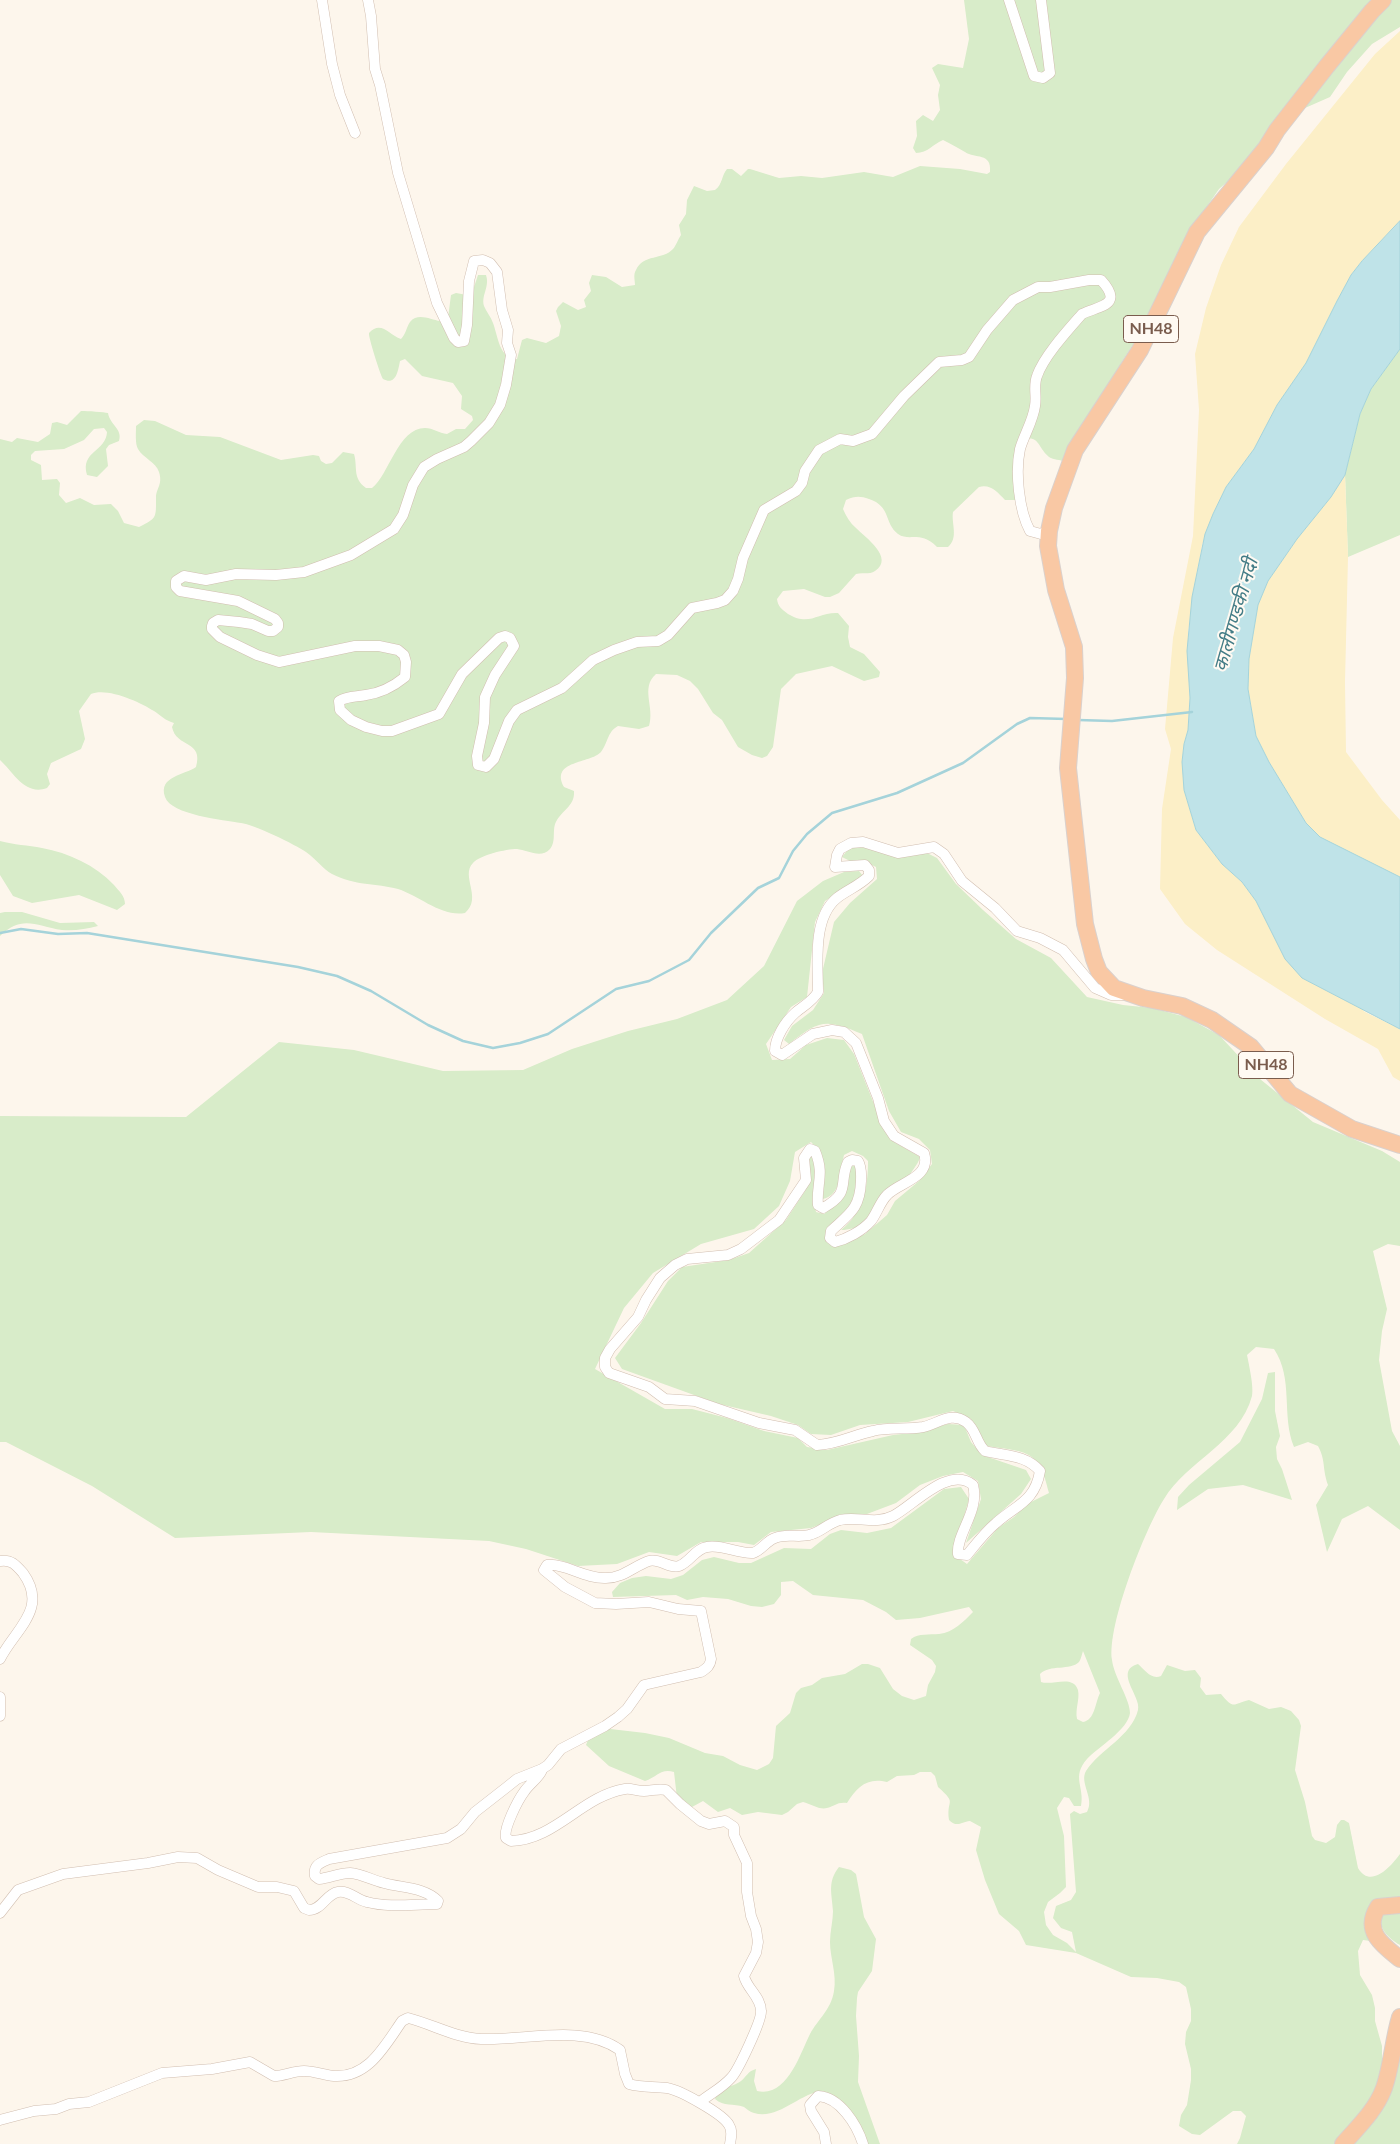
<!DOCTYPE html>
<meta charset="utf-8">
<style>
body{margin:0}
canvas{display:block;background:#fdf6ec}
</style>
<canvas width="1400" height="2144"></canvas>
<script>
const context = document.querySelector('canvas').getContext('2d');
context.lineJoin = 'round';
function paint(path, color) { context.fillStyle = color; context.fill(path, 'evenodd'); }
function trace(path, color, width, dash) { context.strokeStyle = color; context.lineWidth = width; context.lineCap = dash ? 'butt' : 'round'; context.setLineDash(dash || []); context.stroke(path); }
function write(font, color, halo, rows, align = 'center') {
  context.font = font + ' Lato,"Noto Sans Devanagari",sans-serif'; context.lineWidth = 4; context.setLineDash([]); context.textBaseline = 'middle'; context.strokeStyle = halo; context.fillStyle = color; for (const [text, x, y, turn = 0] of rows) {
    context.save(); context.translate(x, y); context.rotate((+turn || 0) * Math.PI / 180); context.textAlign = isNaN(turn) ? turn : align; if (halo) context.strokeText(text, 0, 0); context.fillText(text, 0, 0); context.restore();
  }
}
paint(new Path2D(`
 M964,0H1400V27L1372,44L1347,72L1330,97L1305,108L1288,128L1219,189L1192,228L1145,333L1132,346L1121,363L1114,383L1065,461C1060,460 1054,460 1049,457C1036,446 1040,432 1017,442L1015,448L1017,496L1015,500H1005C997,492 991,484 979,487L953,512C951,523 959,538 948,547H937C920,530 909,542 898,534C884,523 891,506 869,499C860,496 855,496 846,500L843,509C846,516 850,523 856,528C865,537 895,558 875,571C869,575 862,572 856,574L839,593L830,597H825L804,589L783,591L777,599C778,607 782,609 788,614C810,627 817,612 838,613L849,626L848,637L850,647L864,654L880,672L879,677L864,681L832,666L796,674L781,689L773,747L767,756L762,758L752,755L738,747L722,720L713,713L698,689L690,681L677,675L656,674C640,688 655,707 649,726L639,729L618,726C607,732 608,743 601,752C590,764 550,760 564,787L574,791C575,805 564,809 557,820C551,829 557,841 550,849C541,859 527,850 517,849C506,849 480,855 473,863C460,876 483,898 465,913C441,917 420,896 398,889C376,883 355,886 332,874C323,869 316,859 306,852C296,845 253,824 241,823C224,820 171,815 165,797C158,776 185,775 196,767C204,740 176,748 172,727L174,723C166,721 160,715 154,711C140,702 107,687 91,694L79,711L85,739L81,749L51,763L47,774L50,784L47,788C25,796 14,773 0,760V439L12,442L17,438L38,442L50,434L52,423L57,422L67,425L81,411C88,411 104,412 108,413C110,425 123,429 119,441L109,445L106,449L108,466L97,477L87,475C80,451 106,452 107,432L104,428L94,429L84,440L64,449L35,451L31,455V460L41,465L42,480L57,479L60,483L59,495L66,503L80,498L94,505L111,504L118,511L124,523L139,527C157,518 156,518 156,498C156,488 163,485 159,472C156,462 143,458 138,449C135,444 136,433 136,426L144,420L155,421L186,435L220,437L281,460L313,455L319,456L321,461L326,464L332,463L343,452L354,454C358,467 352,478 366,488H372C389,475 398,428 425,428C433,428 439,433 447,434L456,429H465L473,420L472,416L461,409L462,396L453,383L422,376L405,359L400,361C398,371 396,386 383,379C380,374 368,336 369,333C381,320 389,335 401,339C406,334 406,328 410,322C418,312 431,320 440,321C443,321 446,319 448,318L451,295L456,293L467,295L474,287L478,275H486C490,287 481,295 484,306C486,311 491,317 493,323C498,336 499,359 517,359L522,340L527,338L546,343L559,336L561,326L556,311L558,307L563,302L578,310L586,307L584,300L591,291L589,283L592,275L606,277L622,287L635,285C635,281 633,274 636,270C643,254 663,260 673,249C676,246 678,239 681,235L679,225L686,214L687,200L694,186L707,191L715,190C723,184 721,176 727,169H732L741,176L748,169H750L779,178L801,176L822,178L864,172L893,177L920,166L960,169L987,174L990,172C992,152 975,159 965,152C958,148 951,144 943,140C933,144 928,153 916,153L913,148L917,136L916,121L923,115L933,121L940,110L938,95L940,85L932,68L938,64L963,68L969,39Z
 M1400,349V535L1348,557L1345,475L1360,414L1371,389Z
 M0,841C14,845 28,845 42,848C69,853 95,865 114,885C119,891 125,896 125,904L117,910L79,895L32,903L13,896L0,875Z
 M860,846L927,853L937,858L956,884L983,910L1016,939L1051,958L1087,997L1123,1005L1152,1008L1186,1017L1219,1035L1260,1079L1313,1122L1382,1151L1400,1162V1246L1388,1244L1373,1251L1387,1309L1382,1331L1379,1360L1392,1431L1400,1446V1530L1368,1506L1342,1519L1327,1552L1316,1505L1328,1485C1322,1468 1326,1461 1318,1446L1308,1442L1294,1447C1281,1415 1294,1379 1274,1349L1256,1347L1247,1355C1249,1365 1254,1387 1252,1396C1240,1442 1187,1461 1164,1499C1145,1529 1107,1625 1112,1660C1114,1677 1130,1699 1130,1713C1128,1730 1098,1747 1087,1759C1071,1777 1085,1787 1081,1806H1074L1069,1798L1064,1797L1057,1808L1064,1836L1066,1887L1060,1893L1048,1902L1044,1912L1046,1925L1053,1935L1067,1943L1076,1952L1072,1932L1061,1928L1053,1918L1056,1906L1071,1900L1076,1892L1070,1814L1074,1811L1080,1814L1087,1812C1095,1798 1079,1783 1086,1771C1100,1749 1131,1737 1138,1710C1142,1697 1113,1671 1138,1664C1145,1670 1151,1680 1161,1676L1167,1665L1185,1671L1195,1670L1201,1678L1200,1687L1206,1695L1221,1694C1234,1710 1233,1704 1249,1700L1269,1709L1281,1707L1291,1711L1299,1720L1301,1726L1295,1770L1305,1802L1312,1836L1315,1840L1326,1843L1335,1837L1337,1825L1341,1820H1344L1349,1823L1358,1868C1371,1890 1392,1865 1400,1854V1897L1378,1900L1371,1941L1363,1940L1358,1951L1360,1975L1372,1995L1375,2008V2021L1382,2046V2067L1379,2088L1339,2144H1237L1240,2138L1246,2116L1241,2111H1233L1200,2135L1192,2134L1179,2126L1181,2115L1187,2105L1191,2080V2069L1185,2044L1186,2032L1191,2021V2009L1186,1987L1179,1982L1157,1978L1131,1977L1076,1953L1026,1945L1019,1931L999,1914L985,1880L976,1850L981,1827L970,1821C961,1822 957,1828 949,1820C946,1798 958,1805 938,1787L935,1776L931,1772H920L914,1775L897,1776L887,1782C867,1777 857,1787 847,1803C836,1802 836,1806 827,1808C819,1810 811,1804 803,1802L797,1804L788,1812L782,1815L758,1812L742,1815L730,1808L718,1812L703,1801L692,1807H686L677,1798L674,1772C661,1768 657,1777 645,1781L609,1766L586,1745L593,1727L645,1733L669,1738L705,1753L723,1756L740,1765L757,1770L769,1764L773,1758L776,1726L790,1713L796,1693L801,1688L812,1685L822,1678L845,1674L862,1664H868L880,1668L893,1689L902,1696L914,1700L926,1696L928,1685L935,1672L936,1666L932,1660L910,1645L911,1639C919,1633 929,1635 939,1634C954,1632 963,1622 973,1612L969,1607L920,1618L896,1620L886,1612L863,1600L813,1595L793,1581L781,1582V1595L774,1604L762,1607L751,1606L728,1599L703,1597L687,1600L676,1595L613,1597L612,1592L620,1583L632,1578L646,1576L671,1579L683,1575L702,1560L714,1557L739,1563H751L784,1548L811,1549L830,1534L841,1530L867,1533L891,1528L944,1489L961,1487L969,1499L953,1554L967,1564L998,1528L1014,1517L1027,1504L1049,1493C1039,1449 1027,1452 986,1446L971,1419L953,1411L908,1422L860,1425L831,1435L811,1434L798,1425L771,1416L719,1404L622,1369L615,1358L641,1323L668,1281L682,1267L729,1260L749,1253L786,1220L805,1191L809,1177L808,1156L814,1157C818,1176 812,1194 816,1212L824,1214L841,1199L851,1164H855C863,1196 847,1212 828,1235L846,1243L865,1234L887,1215L895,1201L919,1181L932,1164L930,1150L919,1139L901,1132L889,1111L862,1034C826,1019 820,1019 789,1044L784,1040L792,1026L813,1010L824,993L822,973L834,922L850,903L877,879L876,867L864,861H850L842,857L849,848ZM1083,1651L1100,1693C1095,1703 1095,1720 1083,1722L1077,1719C1075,1709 1080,1699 1078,1690C1073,1674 1052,1686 1041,1682L1040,1674C1050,1664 1070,1671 1079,1662C1081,1659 1082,1654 1083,1651Z
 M859,871L863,876L825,901L815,922L807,997L791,1007L766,1044L772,1060L790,1059L806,1045L827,1038L844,1040L854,1054L884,1129L894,1142L920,1157C918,1170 875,1213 863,1223C856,1228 849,1230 841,1230C863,1213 868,1188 868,1161L863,1156L852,1151L844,1155C840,1170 842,1195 823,1199C824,1175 830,1161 811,1142L795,1152L790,1181L779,1206L754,1229L701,1244L653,1273L624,1308L595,1369L665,1409H692L727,1418L764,1431L798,1438L807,1447L827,1450L893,1435L920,1432L948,1424L964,1425L971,1442L982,1455L1026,1470L1031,1479L1021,1494L966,1543L981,1499L978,1481L963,1472L943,1476L920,1485L896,1503L867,1514H846L811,1528L771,1532L754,1545L738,1542H701L677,1556L649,1552L617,1564L578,1566L526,1549L489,1541L311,1532L175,1538L92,1486L6,1442H0V1116L186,1117L279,1042L354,1050L443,1071L523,1070L572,1049L628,1031L677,1019L727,1000L764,966L797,901L823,881L844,872Z
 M5,912H22L60,923L94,922L98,926C86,929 75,931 62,930C36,926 22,914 0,936V913Z
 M1275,1372V1411L1280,1436L1276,1447L1277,1459L1282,1469L1292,1500L1243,1485L1208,1489L1177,1510L1178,1497L1189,1485L1240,1442L1262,1399L1268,1373Z
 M839,1867L851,1870L856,1874L864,1917L876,1939L872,1971L858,1992L857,1998L856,2016L859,2056L858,2082L880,2144H866L836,2098L823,2091C799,2093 779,2120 754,2113C750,2112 747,2109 744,2107C733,2103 724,2107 715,2099C721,2086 731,2088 741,2081C747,2076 748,2071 756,2069L754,2081L757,2091C787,2098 800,2054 810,2034C818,2019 831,2010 834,1991C837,1974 830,1958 830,1942C830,1931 833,1921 833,1911C832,1894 827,1882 839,1867Z
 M1400,1908V1945C1388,1938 1378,1928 1380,1913Z
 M1400,2045V2144H1350Z`), '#d8ecc9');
paint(new Path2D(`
 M1400,31V221L1362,261L1351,275L1337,301L1306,363L1277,405L1254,449L1226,487L1213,514L1202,545L1188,632L1190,698L1188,730L1184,744L1182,762L1184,790L1196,830L1222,864L1242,882L1256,901L1270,927L1365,1012L1400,1029V1081L1393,1077L1378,1049L1325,1019L1217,950L1185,924L1160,889L1162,809L1171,749L1165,729L1173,638L1193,536L1199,410L1195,354L1206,308L1221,265L1239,227L1286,164L1375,54Z
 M1345,475L1348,557L1345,682L1346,752L1382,800L1400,820V877L1320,837L1306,823L1269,762L1256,736L1248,689L1249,659L1258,605L1268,581L1297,539L1331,497Z`), '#fcefc7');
const water = new Path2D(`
 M1400,221V349L1371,389L1360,414L1345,475L1331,497L1297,539L1268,581L1258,605L1249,659L1248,689L1256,736L1269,762L1306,823L1320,837L1400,877V1029L1302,978L1285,959L1256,901L1242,882L1222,864L1196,830L1184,790L1182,762L1184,744L1188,730L1190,698L1187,651L1192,597L1205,534L1213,514L1226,487L1254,449L1277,405L1306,363L1337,301L1351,275L1362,261Z`);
paint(water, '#bfe3e8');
trace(water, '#a5d3da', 1);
trace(new Path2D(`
 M1078,720L1112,721L1192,712
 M0,933L21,929L58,934L87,933L298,967L337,976L371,991L428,1025L463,1041L493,1048L520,1043L548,1034L616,989L649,981L689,960L711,933L758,888L779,878L793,851L807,834L832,813L897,793L963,763L1017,724L1030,718L1067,719`), '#a5d3da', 2.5);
const minor = new Path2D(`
 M322,0L332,64L340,95L355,133
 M368,0L371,16L375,69L380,85L398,173L437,303L454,338L458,342L464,341L467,325L469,281L474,261L483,260L490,263L497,272L502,310L508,330L507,343L511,355L506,385L500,405L489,423L471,441L464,447L437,459L424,467L413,485L403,515L394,529L351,555L304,572L276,575L236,574L206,580L184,576L176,581V587L180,591L238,601L275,619L278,623V627L273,631H268L252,624L239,622L218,620L213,623L212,626V629L220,637L257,655L279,662L355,646H379L398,650L404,655L406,662L405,677C394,686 381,693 366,695C356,697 348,696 339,701L340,710L351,720L366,727L382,731H392L439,714L462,674L499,638L505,636L510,638L514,646L495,675L485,697L484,723L477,756L478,765L486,767L494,759L509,721L517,710L562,688L593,660L614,650L637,642L658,641L668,635L692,608L717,603L725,600L733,591L738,579L743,558L764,510L796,491L802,483L805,471L819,450L840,439L853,441L872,434L904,396L939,362L962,360L969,357L987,330L1013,300L1038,287H1050L1089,280H1101C1125,306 1098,306 1082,314C1068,330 1044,356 1037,376C1033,386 1037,396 1035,406C1033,421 1024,435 1020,449C1015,472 1019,511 1030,531L1041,534L1049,531
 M1009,0L1034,76L1043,78L1050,73L1041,0
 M0,1561C11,1559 16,1565 23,1573C49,1609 15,1629 0,1659
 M0,1697V1716
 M542,1770C539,1778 529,1784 524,1792C518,1800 503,1829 506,1838L511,1841C555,1840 582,1796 625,1789C631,1788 637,1791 644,1791C651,1791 659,1788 666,1790L680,1804L701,1821L709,1824L725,1821L734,1827V1835L747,1863V1892L751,1916L756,1929L758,1942L756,1953L744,1976C747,1989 761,1997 761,2011C762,2020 738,2071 731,2078C722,2088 710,2094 700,2102
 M0,1913L18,1890L63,1874L148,1863L178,1857L197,1858L218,1870L258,1887H277L294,1891L304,1908L309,1910C322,1910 326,1894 338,1892C349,1890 357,1900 367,1902C389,1908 414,1904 437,1904L438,1901C425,1887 401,1888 384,1883C372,1880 362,1874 350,1873C340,1873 329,1878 319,1879L315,1876C313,1865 320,1863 329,1859L447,1838L461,1829L475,1812L507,1787L517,1779L542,1769L548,1765L561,1749L605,1726L618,1717L627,1709L644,1685L701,1672C707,1668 710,1666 711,1659L701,1611L678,1609L649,1602L616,1604L595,1603L565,1587L544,1570L547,1565C565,1563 585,1579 606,1578C623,1578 634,1566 649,1561C660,1558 669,1569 679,1566C690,1562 695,1549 707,1547C722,1544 738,1554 753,1553C762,1550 766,1541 775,1538C787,1533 797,1538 809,1535C820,1533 828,1523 840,1520C858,1516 875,1525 893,1516C914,1505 949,1465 973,1485C980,1511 956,1534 958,1554L967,1555C976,1544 985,1532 996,1523C1016,1505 1035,1502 1040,1471C1025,1454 1004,1456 985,1451C976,1443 976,1429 966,1422C951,1411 938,1424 923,1427C906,1430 889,1427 873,1431C853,1435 839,1444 817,1445L795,1430L759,1423L695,1401L665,1399L649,1387L609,1373L605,1367V1358L610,1349L638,1317L646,1300L660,1278L675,1265L687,1259L728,1255L741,1249L779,1220L806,1180L804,1158L810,1149L815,1151C825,1175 816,1184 818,1205L823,1208C852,1192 838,1183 848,1162L852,1160L858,1161C862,1168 861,1174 861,1181C860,1209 849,1214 831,1231L830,1238L835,1242C847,1239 862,1231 871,1221C877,1213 880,1202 887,1195C899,1182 932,1178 924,1153L894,1136L884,1121L878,1098L856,1043L844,1032L832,1030L813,1034L782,1055L775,1051C775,1038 785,1022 795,1013C803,1006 812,1002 818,992C818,965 812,918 837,898C847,890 859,886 869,876V870L865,865L835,867L837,855L840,849L851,843L863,842L898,853L934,847L944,854L962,881L995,908L1017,931L1040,938L1063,950L1095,988L1111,995H1122
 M0,2120L34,2111L56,2109L69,2104L89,2102L162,2073L212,2069L250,2062L274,2076C284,2076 293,2071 304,2071C314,2071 324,2075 334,2076C368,2078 384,2047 402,2021L408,2018C432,2024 456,2038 481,2039C524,2041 583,2023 620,2050L625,2074L629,2084C642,2088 654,2086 667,2088C680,2090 723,2114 729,2125C733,2131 731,2137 730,2144
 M826,2144L824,2132L811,2111L810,2105L818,2096C840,2097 857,2125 863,2144`);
const trunk = new Path2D(`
 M1383,0L1372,11L1327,66L1277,130L1266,148L1197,232L1140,350L1075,450L1054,508L1049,531L1048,546L1056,590L1074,647L1075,678L1068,768L1085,924L1094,959L1099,972L1114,988L1143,998L1182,1006L1212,1020L1251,1047L1290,1094L1352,1129L1400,1145
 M1400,1905L1378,1907C1363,1931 1382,1945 1400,1959
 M1343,2144C1358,2127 1376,2110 1384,2088C1392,2065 1393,2040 1400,2017`);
trace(minor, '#d1beb0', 11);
trace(trunk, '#dad1cd', 18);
trace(minor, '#fff', 10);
trace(trunk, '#f9c8a4', 16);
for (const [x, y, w] of [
 [1151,329,55],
 [1266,1065,55]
]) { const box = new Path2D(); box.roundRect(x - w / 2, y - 13.5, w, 27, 4); context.fillStyle = '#fffaf3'; context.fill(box); trace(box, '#7a5c4d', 1); }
write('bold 16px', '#7a5c4d', null, [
 ["NH48",1151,329],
 ["NH48",1266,1065]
]);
write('italic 19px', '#437c86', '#fffaf3', [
 ["कालीगण्डकी नदी",1236,615,-74]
]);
</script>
